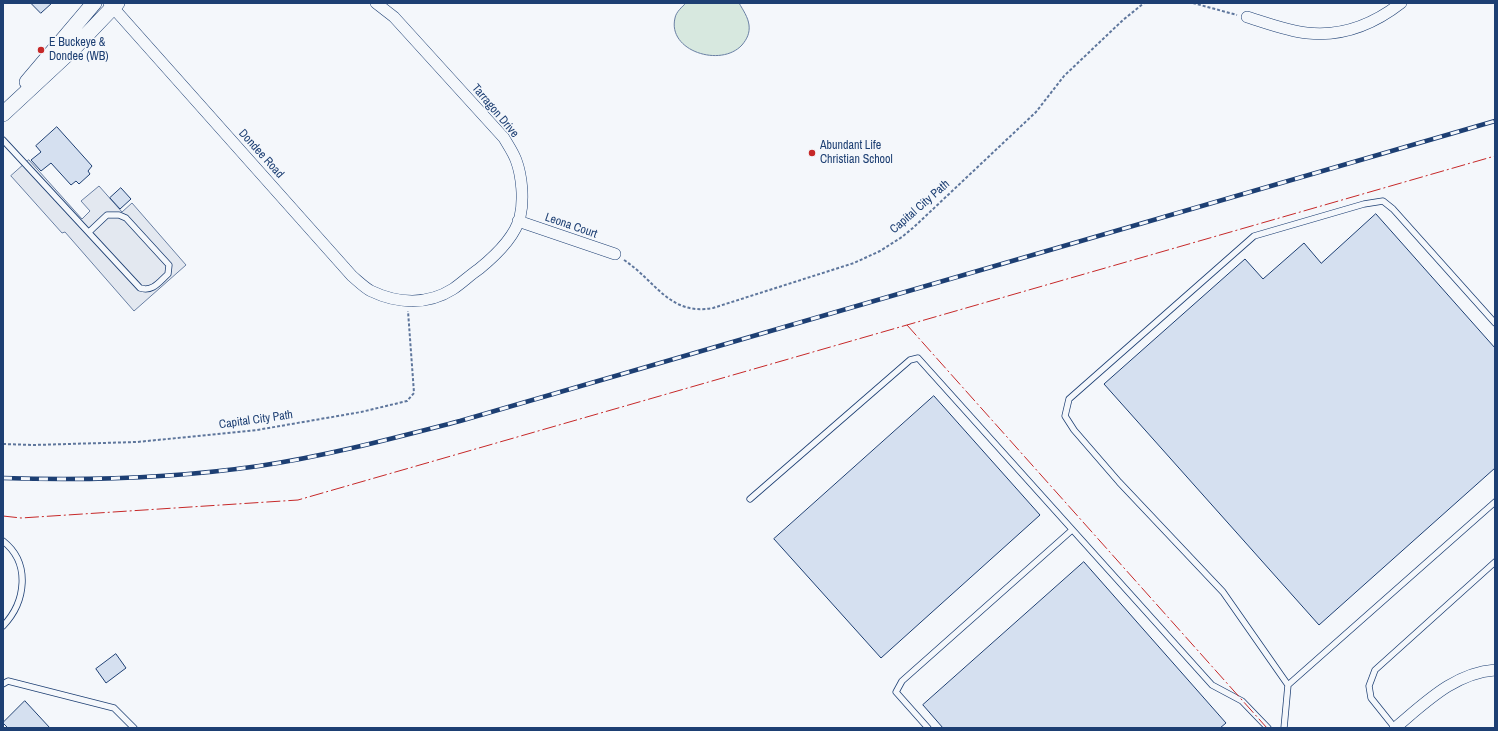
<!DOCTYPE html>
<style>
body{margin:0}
#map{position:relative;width:1498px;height:731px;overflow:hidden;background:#f4f7fb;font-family:"Archivo Narrow",sans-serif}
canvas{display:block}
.frame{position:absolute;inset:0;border:4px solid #1d3f73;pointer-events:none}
</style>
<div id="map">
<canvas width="1498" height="731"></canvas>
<div class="frame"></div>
</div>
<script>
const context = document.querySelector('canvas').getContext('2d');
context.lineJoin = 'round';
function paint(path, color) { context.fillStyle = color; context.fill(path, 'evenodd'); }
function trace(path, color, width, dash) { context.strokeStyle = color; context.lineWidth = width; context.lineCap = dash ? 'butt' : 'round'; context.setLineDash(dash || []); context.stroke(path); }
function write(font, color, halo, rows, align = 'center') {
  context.font = font + ' "Archivo Narrow",sans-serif'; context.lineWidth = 3; context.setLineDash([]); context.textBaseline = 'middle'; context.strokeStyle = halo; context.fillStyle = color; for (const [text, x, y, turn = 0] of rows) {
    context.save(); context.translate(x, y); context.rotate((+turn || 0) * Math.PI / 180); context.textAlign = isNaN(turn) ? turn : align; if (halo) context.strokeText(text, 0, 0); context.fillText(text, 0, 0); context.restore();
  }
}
const green = new Path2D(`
 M686,3H739C743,10 748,17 749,25C750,33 747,39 742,45C721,68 667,51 675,18C676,12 682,7 686,3Z`);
paint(green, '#d7e8df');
trace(green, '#687fa3', 1);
const parking = new Path2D(`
 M29,160L82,219L90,211L81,201L99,186L122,212L132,203L186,265L134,311L65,232L62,233L11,176Z`);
paint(parking, '#e3e8f0');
trace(parking, '#687fa3', 1);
const building = new Path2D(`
 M31,3H52L41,13Z
 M57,127L92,166L88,171L90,174L79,184L76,181L71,185L51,163L41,171L31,160L41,152L36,146Z
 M121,188L131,199L120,209L110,198Z
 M1376,214L1495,348V468L1319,625L1104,384L1245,259L1263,279L1304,243L1321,263Z
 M934,396L1040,515L881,658L774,539Z
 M1084,562L1226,723L1220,728H943L923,705Z
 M116,654L126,668L106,683L96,669Z
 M25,701L50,728H8L3,723Z`);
paint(building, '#d5e0f0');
trace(building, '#1d3f73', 1);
const lane = new Path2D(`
 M3,140L140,288C153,292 159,282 168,274L169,265L126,218L119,215H107L89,232
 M750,499L910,360L918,358L1212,685L1242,701L1268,728
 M3,541C31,563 26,602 3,626
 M3,684L8,681L114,708L134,728
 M1288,685L1495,502
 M928,728L896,692L902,681L1072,530
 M1284,728L1288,685L1223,592L1119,482L1074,430L1065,416L1069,399L1254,236L1364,204L1383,201L1393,209L1495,323
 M1395,728L1371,698L1369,686L1375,670L1495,562`);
const street = new Path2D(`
 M109,3L352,276C358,281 365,288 371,291C398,304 428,305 453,289C462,283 470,275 479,269C495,256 515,237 520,217C524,200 522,176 516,160C513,152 508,145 504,138L394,17L376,3
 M1247,17C1267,23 1287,31 1307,33C1342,37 1374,24 1401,3
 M518,221L615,254
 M1395,728C1425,703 1454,673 1495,670`);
const secondary = new Path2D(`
 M27,82L94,3
 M3,114L74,48L117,3`);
trace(lane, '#1d3f73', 7);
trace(street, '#1d3f73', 12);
trace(secondary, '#1d3f73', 16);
trace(new Path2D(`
 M1193,3L1237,15
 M624,260C656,281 669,316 713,308L854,263L880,251L902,237L914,227L1036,112L1064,76L1123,20L1144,3
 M3,444L33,445L137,442L257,430L361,412L407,401L414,393L408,311`), '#5e769c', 2, [3, 2]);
trace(lane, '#f4f7fb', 5.5);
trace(street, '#f4f7fb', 11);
trace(secondary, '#f4f7fb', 15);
const rail = new Path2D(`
 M3,478C88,481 175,478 259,466C327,456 394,438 460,421L1495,121`);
trace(rail, '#1d3f73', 4.5);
trace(rail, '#f4f7fb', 3, [9]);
trace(new Path2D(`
 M907,325L1267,728
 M3,516L21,518L298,500L1495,156`), '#c62828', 1, [14, 3, 2, 3]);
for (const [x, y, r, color] of [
 [41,50,4,"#c62828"],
 [812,153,4,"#c62828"]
]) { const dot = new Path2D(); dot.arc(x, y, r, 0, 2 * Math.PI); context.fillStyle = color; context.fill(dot); trace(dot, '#f4f7fb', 1.5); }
write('12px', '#1d3f73', '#f4f7fb', [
 ["E Buckeye &",49,43],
 ["Dondee (WB)",49,57],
 ["Abundant Life",820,146],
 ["Christian School",820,160]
], 'left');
write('12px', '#1d3f73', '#f4f7fb', [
 ["Tarragon Drive",495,111,50],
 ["Dondee Road",261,154,48],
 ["Capital City Path",920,207,-41],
 ["Leona Court",571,226,19],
 ["Capital City Path",256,420,-8]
]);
</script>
